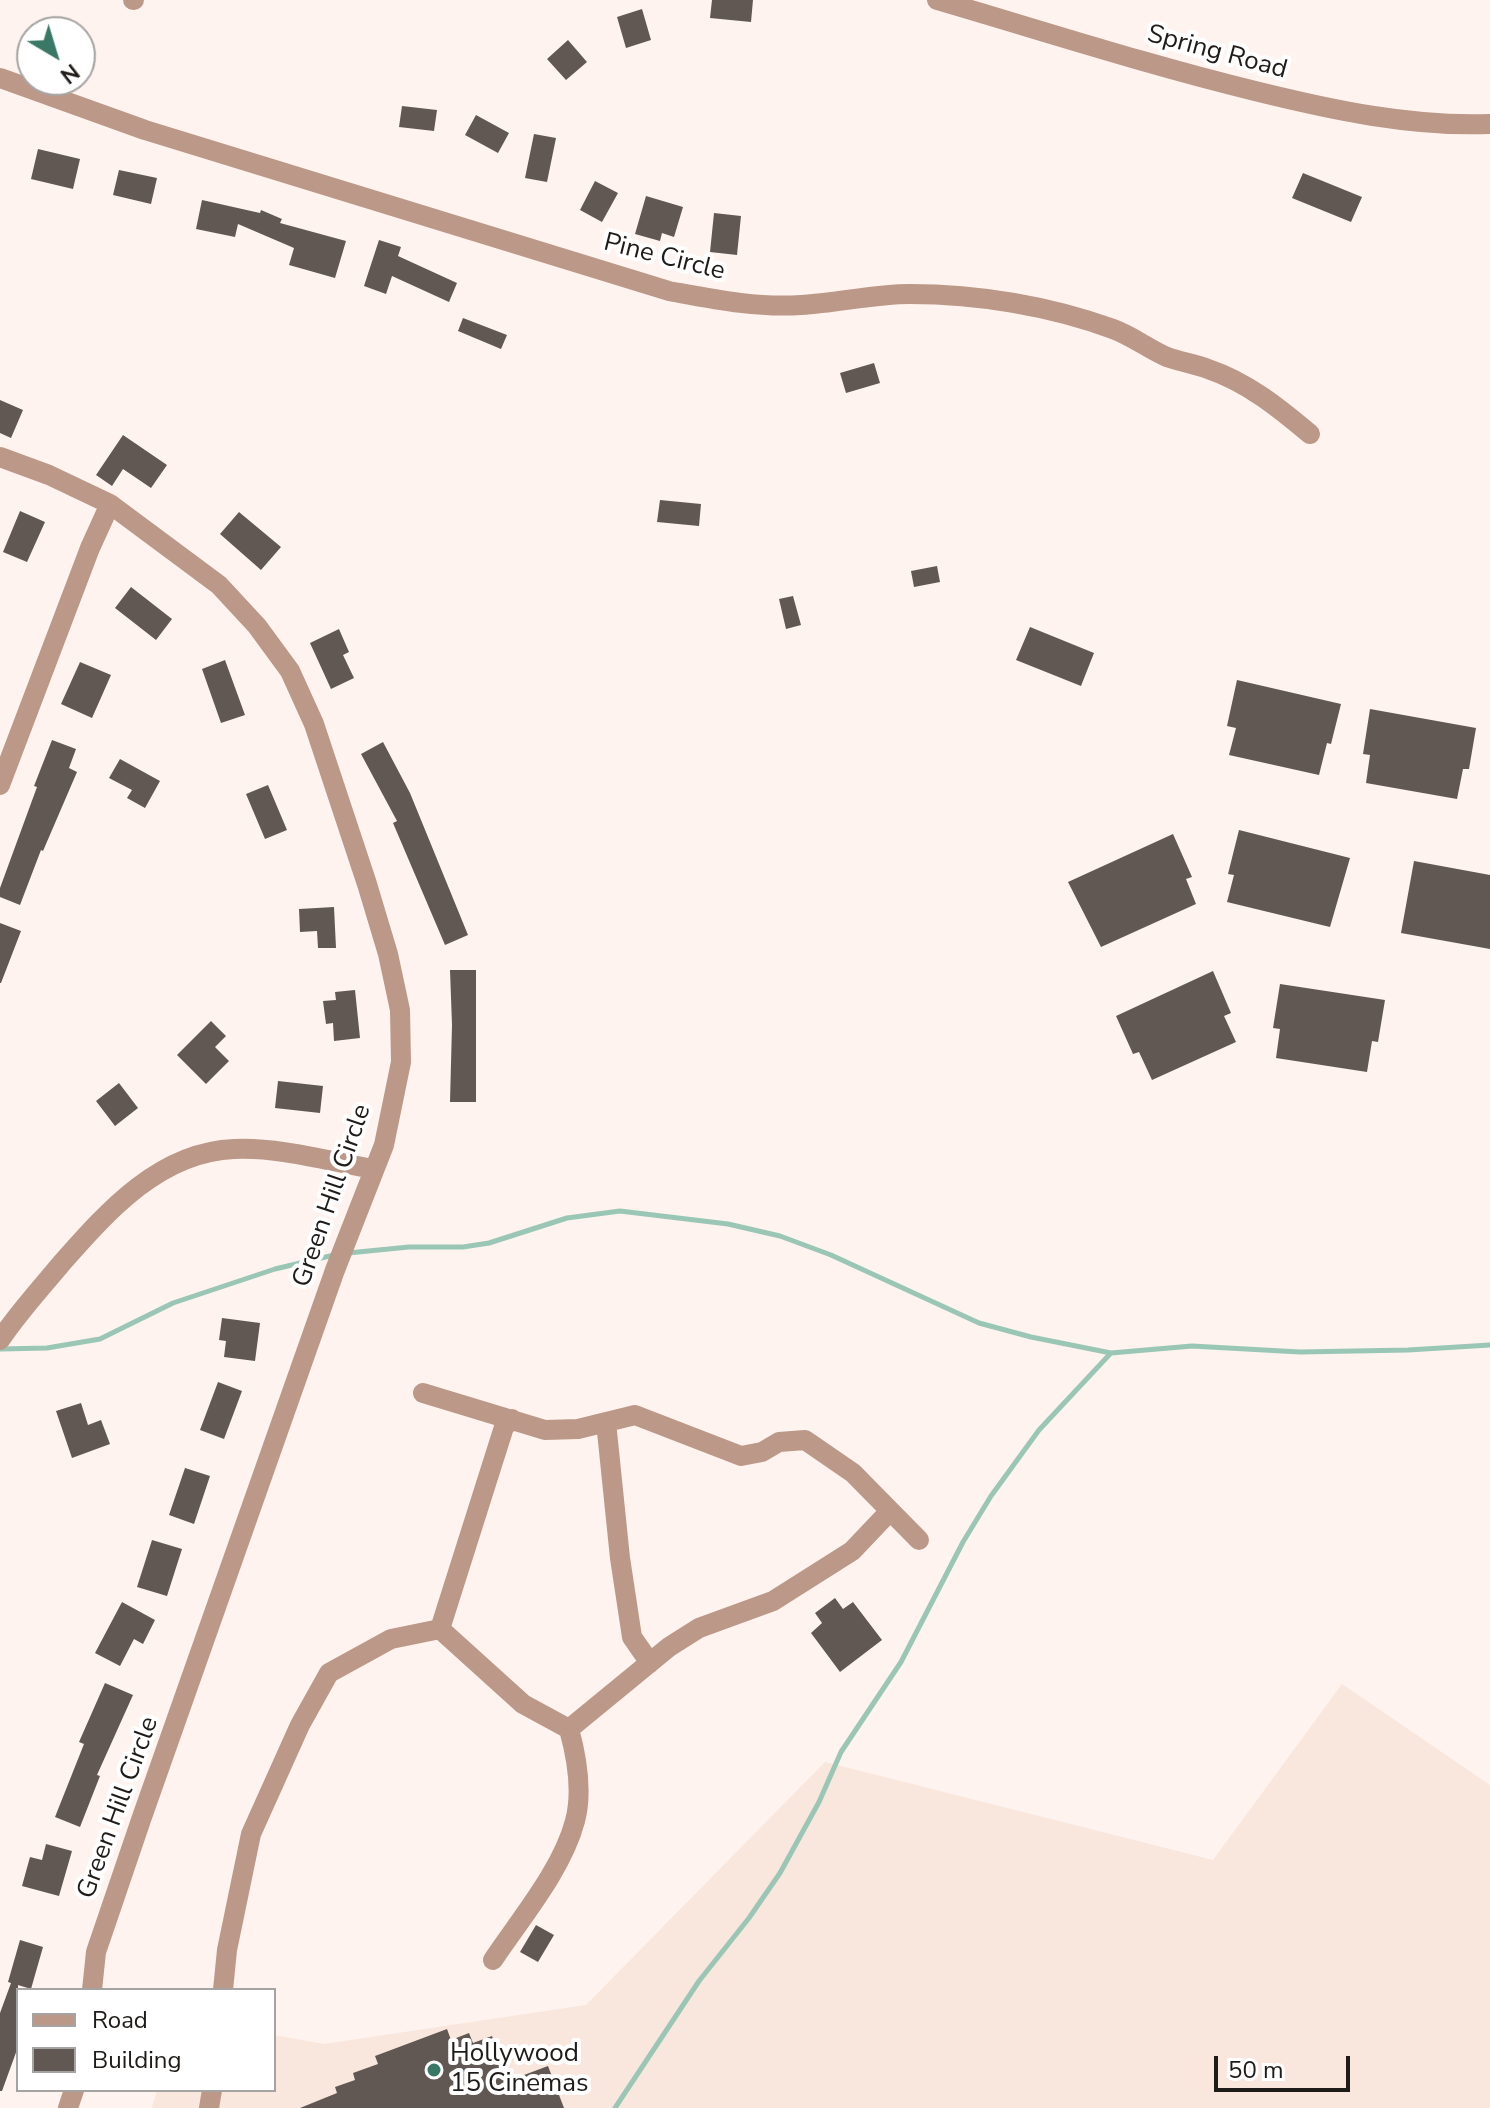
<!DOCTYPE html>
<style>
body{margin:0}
#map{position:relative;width:1490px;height:2108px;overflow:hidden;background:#fef3ee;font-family:"Nunito Sans",sans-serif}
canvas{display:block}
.legend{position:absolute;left:16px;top:1988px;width:260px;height:104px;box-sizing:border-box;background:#fff;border:2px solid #a5a4a3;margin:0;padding:10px 14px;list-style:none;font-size:24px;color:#1f1b19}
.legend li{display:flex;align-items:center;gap:16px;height:40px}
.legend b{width:40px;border:2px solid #a5a4a3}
.north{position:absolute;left:16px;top:16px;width:80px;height:80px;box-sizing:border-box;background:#fff;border:2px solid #a5a4a3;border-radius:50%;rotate:142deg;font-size:22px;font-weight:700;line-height:32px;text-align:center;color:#1f1b19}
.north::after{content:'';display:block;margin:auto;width:28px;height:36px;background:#397865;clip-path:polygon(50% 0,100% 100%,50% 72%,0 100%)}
.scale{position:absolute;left:1214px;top:2056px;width:136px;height:36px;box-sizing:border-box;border:4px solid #1f1b19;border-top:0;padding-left:10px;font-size:24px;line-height:28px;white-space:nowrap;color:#1f1b19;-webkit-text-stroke:6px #fff;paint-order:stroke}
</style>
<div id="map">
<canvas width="1490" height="2108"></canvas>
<ul class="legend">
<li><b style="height:10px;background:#bc9888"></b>Road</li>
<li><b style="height:22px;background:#615854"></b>Building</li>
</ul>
<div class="north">N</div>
<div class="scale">50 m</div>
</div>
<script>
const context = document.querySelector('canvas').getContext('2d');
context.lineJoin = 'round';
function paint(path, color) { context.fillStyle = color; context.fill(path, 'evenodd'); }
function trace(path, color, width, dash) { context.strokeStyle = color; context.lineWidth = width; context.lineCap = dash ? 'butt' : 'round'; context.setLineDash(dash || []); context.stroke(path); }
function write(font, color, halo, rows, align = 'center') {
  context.font = font + ' "Nunito Sans",sans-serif'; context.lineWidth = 8; context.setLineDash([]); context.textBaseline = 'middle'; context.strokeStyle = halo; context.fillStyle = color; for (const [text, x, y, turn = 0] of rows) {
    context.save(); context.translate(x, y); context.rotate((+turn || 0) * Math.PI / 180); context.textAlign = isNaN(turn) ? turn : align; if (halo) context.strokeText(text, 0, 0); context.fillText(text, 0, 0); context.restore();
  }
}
paint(new Path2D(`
 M1342,1684L1490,1785V2108H152L157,2090H274V2035L324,2044L586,2005L825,1762L1213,1860Z`), '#f9e6dd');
trace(new Path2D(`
 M348,1253L409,1247H463L489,1243L567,1218L620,1211L728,1224L780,1236L831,1255L979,1323L1031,1337L1111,1353L1192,1346L1300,1352L1408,1350L1490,1345
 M1,1349L47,1348L100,1339L173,1303L275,1269L334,1255
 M615,2108L699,1981L749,1918L780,1873L819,1802L841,1752L901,1662L963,1542L991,1496L1039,1430L1110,1354`), '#9ac6b6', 5);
paint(new Path2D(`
 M712,0H753L751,22L710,18Z
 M642,9L651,40L626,48L617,17Z
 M568,40L587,62L566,80L547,59Z
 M402,106L437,110L434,131L399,127Z
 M476,115L509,133L498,153L465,135Z
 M534,134L556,138L547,182L525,178Z
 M38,149L80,159L73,189L31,179Z
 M119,170L157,178L151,204L113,195Z
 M1303,173L1362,197L1351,222L1292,198Z
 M595,181L618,193L602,222L580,210Z
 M646,196L683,207L674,237L662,233L660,241L635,234Z
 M202,200L260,213L261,210L282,219L280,223L346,241L335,278L289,265L294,248L238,224L235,237L196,229Z
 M714,213L741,216L737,255L710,252Z
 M379,240L401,247L398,256L457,283L449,302L392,276L386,294L364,286Z
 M463,318L507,335L501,349L458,331Z
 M874,363L880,383L846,393L840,373Z
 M0,400L23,410L11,438L0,433Z
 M123,435L167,465L151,488L123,469L112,486L96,475Z
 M660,500L701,504L699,526L657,522Z
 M20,511L45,522L27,562L3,552Z
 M239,512L281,547L261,570L220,534Z
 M937,566L940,582L914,587L911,571Z
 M131,587L172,619L156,640L115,608Z
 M793,596L801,625L786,629L779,599Z
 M1030,627L1094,653L1081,686L1016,660Z
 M339,629L349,652L343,655L354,678L331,689L310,643Z
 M225,660L245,715L221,723L202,669Z
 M80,662L111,675L92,718L61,704Z
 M1237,680L1341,704L1331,744L1327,743L1319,775L1229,755L1236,728L1227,726Z
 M1370,709L1476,728L1469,769H1463L1457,799L1366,783L1370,755L1363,754Z
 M52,740L76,749L69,768L77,772L43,851L41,850L20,905L0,897V888L37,787L34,786Z
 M383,742L410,793L468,935L445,945L393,823L397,821L361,754Z
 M120,759L160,781L145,808L127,798L132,790L109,778Z
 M268,785L287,830L265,839L246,794Z
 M1239,830L1350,858L1330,927L1227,902L1234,875L1228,874Z
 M1173,834L1192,877L1186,879L1196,904L1101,947L1068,882Z
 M1414,861L1490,875V949L1401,933Z
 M334,907L336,948H318L317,931L300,932L299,909Z
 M0,923L21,931L1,983H0Z
 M450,970H476V1102H450L452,1025Z
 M1213,971L1231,1013L1224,1016L1236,1042L1152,1080L1139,1052L1133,1054L1116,1016Z
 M1280,984L1385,1000L1378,1042L1372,1041L1367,1072L1276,1058L1280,1029L1273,1028Z
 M355,990L360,1038L334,1041L333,1023L326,1024L323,1001L336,1000L335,992Z
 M211,1021L226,1036L215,1047L229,1061L206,1084L177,1055Z
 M278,1081L323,1086L320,1113L275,1108Z
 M119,1083L138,1108L115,1126L96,1101Z
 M222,1318L260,1323L255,1361L224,1357L226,1341L219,1340Z
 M218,1382L242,1391L224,1439L200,1430Z
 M81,1403L88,1425L101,1420L110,1444L72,1458L56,1411Z
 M185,1468L210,1476L194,1524L169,1515Z
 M152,1540L182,1549L167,1596L137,1587Z
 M835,1598L843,1609L853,1602L882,1640L840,1672L811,1633L822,1623L815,1613Z
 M122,1602L155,1620L143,1644L134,1639L120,1666L95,1653Z
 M105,1683L133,1695L97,1775L100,1776L80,1827L55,1817L84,1744L79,1742Z
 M46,1844L72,1851L59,1896L22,1886L30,1857L42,1860Z
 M536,1925L554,1935L538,1962L520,1952Z
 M20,1940L43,1947L31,1989L18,1985V2047L2,2091H0V2013L11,1983L8,1982Z
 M447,2029L451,2040L469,2033L473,2043L492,2036L508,2081L548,2066L564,2108H300L337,2093L335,2087L355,2080L353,2073L378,2064L375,2056Z`), '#615854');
trace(new Path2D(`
 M133,0H134
 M937,0C1043,31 1148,65 1255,91C1332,110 1411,127 1490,124
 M0,78L145,130L669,291C713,299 756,308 801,305C838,303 873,294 910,294C978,294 1050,306 1113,329C1132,336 1149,349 1167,357C1181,362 1195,364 1208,369C1247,382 1279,408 1310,434
 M0,457L49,475L110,504L219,585L257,626L290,671L314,724L367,884L388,954L400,1010L401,1062L384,1145L335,1270L142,1817L96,1952L92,1990
 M0,785L90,548L110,504
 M0,1340C18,1313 40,1289 61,1264C107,1212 159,1152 234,1149C280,1147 328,1161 373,1169
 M423,1393L545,1430L578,1429L635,1415L741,1456L762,1452L779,1442L805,1440L853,1473L919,1540
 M512,1419L504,1427L440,1629L523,1704L569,1729
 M606,1422L620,1558L632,1637L650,1663
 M493,1960C521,1918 562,1870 575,1821C583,1791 577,1758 569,1729L669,1647L699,1628L773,1601L852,1551L890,1511
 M223,1990L227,1950L251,1834L300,1725L329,1673L391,1639L440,1629
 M68,2108L74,2090
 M209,2108L212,2090`), '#bc9888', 20);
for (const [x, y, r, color] of [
 [434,2070,8,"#397865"]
]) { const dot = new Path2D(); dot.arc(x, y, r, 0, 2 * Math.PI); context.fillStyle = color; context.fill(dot); trace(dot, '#fff', 3); }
write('26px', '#1f1b19', '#fff', [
 ["Spring Road",1217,53,15],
 ["Pine Circle",664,258,14],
 ["Green Hill Circle",333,1196,-71],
 ["Green Hill Circle",119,1808,-70]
]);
write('26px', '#1f1b19', '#fff', [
 ["Hollywood",450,2055],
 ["15 Cinemas",450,2085]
], 'left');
</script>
